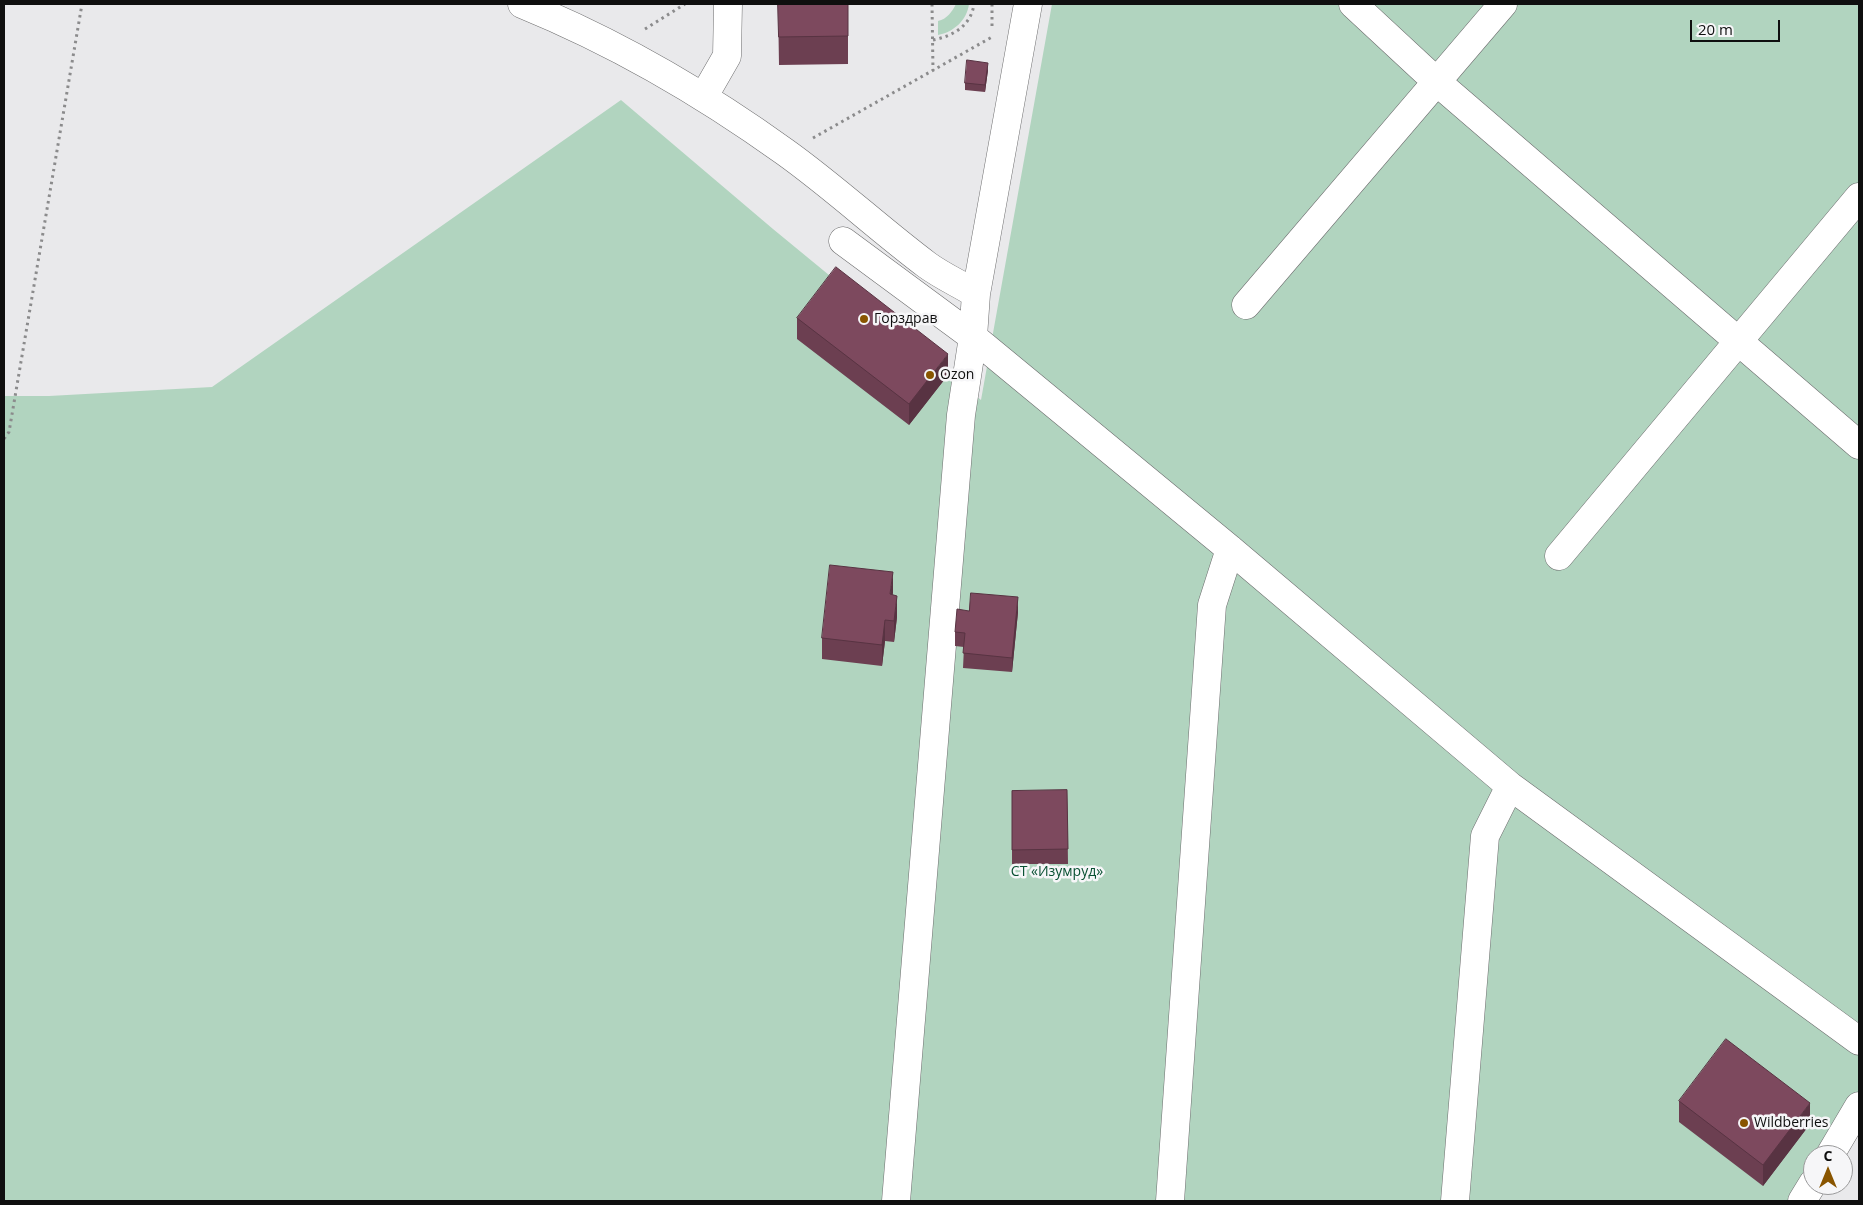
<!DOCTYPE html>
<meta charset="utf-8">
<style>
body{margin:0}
#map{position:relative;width:1863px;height:1205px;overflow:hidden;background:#e9e9eb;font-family:"Open Sans",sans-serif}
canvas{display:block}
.frame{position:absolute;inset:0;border:5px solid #0f0f0f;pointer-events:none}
.north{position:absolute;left:1803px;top:1145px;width:50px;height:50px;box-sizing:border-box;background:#f6f6f8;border:1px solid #9a9a9b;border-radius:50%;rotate:0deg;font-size:14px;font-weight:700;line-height:20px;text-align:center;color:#0f0f0f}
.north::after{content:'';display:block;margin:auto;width:18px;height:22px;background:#895500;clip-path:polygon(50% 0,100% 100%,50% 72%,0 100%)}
.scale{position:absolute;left:1690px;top:20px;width:90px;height:22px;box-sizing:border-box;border:2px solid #0f0f0f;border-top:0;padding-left:6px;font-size:15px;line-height:18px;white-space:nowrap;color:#0f0f0f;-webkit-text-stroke:4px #f6f6f8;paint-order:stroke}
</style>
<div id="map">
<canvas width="1863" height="1205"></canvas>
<div class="frame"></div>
<div class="north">С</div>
<div class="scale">20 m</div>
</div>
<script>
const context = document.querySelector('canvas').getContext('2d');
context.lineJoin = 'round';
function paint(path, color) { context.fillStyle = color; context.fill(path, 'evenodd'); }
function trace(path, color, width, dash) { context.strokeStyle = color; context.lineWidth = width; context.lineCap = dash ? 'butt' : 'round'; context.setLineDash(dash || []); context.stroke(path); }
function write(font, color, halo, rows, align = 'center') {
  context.font = font + ' "Open Sans",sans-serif'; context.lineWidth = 5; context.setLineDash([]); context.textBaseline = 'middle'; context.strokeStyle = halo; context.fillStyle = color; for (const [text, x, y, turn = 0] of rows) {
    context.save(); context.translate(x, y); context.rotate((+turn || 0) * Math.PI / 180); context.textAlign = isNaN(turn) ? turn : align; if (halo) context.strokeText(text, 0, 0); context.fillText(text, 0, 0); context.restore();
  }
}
paint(new Path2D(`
 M956,4H969C967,20 954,32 938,35V21C947,19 952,12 956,4Z
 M1052,4H1859V1117L1830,1155H1813V1176L1793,1201H4V396H49L212,387L621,100L773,229L981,400Z`), '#b1d4bf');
const minor = new Path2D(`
 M522,4C615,42 703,93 785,152C834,187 879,229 927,265C942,276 960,284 976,294
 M1353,4L1437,82L1859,445
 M704,96L727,56L728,4
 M843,241L973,337L1230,549L1510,786L1859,1041
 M1246,305L1503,4
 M1559,556L1859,197
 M1830,1155L1859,1106
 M896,1201L961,415L973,337L976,294L1028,4
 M1170,1201L1212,605L1230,549
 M1455,1201L1485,836L1510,786
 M1802,1201L1813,1183`);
trace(minor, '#6d6d6e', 29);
trace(new Path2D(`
 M932,4L933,71
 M992,4V28
 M645,29L685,4
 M933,40C953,36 971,26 974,4
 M813,138L992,37
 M4,439L9,432L82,4`), '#8b8b8c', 3, [2.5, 4]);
trace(minor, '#fff', 28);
paint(new Path2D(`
 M778,4H848V64L779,65Z
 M988,70L985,92L965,90V83Z
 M797,318L948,375L909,425L797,339Z
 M892,595L897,617L894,642L885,641L882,666L822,659V638Z
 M969,611L1018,612L1012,672L963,668L964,647L955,646V632Z
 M1067,790L1068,864H1012V791Z
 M1679,1101L1810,1124L1763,1186L1679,1122Z`), '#6c3f51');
paint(new Path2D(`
 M988,63V70L985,92V85Z
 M948,354V375L909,425V404Z
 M893,572V593L890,616V594Z
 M897,596V617L894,642V621Z
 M1018,597V612L1012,672V658Z
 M885,620V641L882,666V645Z
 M1810,1103V1124L1763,1186V1165Z`), '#583342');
const building = new Path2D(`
 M778,4H848V36L779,37Z
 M967,60L988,63L985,85L965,83Z
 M836,267L948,354L909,404L797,318Z
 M830,565L893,572L890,594L897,596L894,621L885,620L882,645L822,638Z
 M971,593L1018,597L1012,658L963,653L965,633L955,632L957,609L969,611Z
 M1067,790L1068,849L1012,850V791Z
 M1726,1039L1810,1103L1763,1165L1679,1101Z`);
paint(building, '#7d495e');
trace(building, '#583342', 1);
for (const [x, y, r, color] of [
 [864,319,5,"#895500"],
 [930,375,5,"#895500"],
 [1744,1123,5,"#895500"]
]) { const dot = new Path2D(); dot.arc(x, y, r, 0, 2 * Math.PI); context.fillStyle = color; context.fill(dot); trace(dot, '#f6f6f8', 2); }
write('14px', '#0f0f0f', '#f6f6f8', [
 ["Горздрав",874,319],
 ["Ozon",940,375],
 ["Wildberries",1754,1123]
], 'left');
write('14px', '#085032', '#f6f6f8', [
 ["СТ «Изумруд»",1057,872]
]);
</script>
